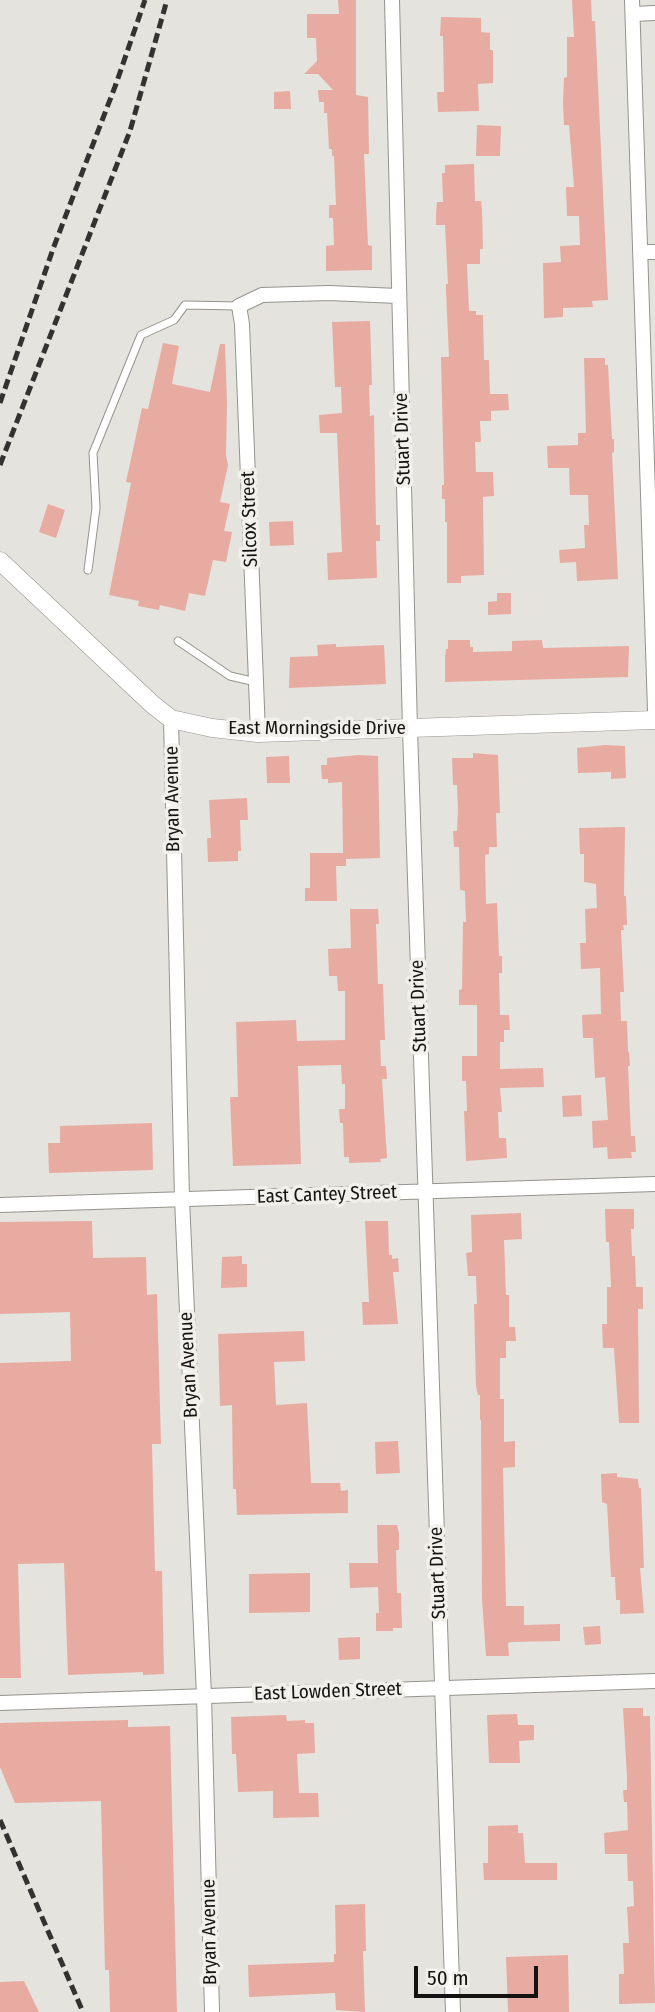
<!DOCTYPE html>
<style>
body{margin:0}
#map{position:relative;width:655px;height:2012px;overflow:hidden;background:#e4e3de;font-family:"Fira Sans Condensed",sans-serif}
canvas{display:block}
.scale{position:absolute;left:414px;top:1966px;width:124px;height:32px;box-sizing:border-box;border:4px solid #141312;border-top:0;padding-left:9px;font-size:21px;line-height:24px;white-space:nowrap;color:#141312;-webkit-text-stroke:5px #f1f0eb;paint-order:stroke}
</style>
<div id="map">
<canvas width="655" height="2012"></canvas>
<div class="scale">50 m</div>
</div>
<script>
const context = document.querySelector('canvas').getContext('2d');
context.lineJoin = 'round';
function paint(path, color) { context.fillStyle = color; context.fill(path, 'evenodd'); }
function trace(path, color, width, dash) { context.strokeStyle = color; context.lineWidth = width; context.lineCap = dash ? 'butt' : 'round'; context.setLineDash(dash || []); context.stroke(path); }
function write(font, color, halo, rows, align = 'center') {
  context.font = font + ' "Fira Sans Condensed",sans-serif'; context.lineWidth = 7; context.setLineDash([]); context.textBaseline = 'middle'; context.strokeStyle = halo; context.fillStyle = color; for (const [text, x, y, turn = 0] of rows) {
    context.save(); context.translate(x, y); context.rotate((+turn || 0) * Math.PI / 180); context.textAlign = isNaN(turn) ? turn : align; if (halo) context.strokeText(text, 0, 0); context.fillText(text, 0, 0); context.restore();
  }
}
paint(new Path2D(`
 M338,0H356V95L368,97L369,154H364L368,245L372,246V270L326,271V246L334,245L333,218H329V205H336L334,156H332V149H329L327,113H324V102H319L318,90H333L318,74H304L317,61L316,38H307V14H339Z
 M572,0H591L592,21H595L608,300L592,301L593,307L563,308V317L544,318L543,263L561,262L560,246L580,245L579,216H567L566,187H574L569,125H564L563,102L564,78L567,77V37H574Z
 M441,17L481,18V32L490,33V50H493V83L478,84L479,111L438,112L437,92H444L443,36H440Z
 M290,91L291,109H274V92Z
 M477,125L501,126L500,156H476Z
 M474,164L475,201H481L482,209L483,249H480V264H467L469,311H476V315H483L484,360H489L490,394H508L509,410L491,411V421H480L481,442H475L476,472H493L494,496L483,497L484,575L461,576V583H447V522H445V499H442V485H444L441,357H449L446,291V284H448L445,225H436V213L437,202H443L442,173H445V165Z
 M370,321L372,385H369L370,416L374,415L376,525H380V541H376L377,578L328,580L327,553L342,552L337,433H320L319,415L342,413L341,387H335L332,322Z
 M163,343L179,346L172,384L210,392L220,344H225L227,402L226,456L228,465L220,502L230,504L224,531L232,532L226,562L213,560L205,596L189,593L185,611L160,605L159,610L138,606L139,601L109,595L131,483L126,482L142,408L148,409Z
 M584,358H605V365H608L612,439H614V452L612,453L618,579L577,581L576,562L560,563L559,550L585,548L584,525H589L588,495H570L569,468H548L547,446L578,445V433H586Z
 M48,504L65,510L56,538L39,532Z
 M293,521L294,545L270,546L269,522Z
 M497,593H511V614L488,615V602L497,601Z
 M448,640H470V647H473V652L512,651V641L542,640L543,648L629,646L628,677L445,682V657L446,649H448Z
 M336,644V647L384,645L386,684L289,688L290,657L318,656L317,645Z
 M605,745L625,746L626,778L611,779V772L578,773L577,748Z
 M473,753L498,755L500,813H496L497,847H489V854L485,855L486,904L497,903L499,956H502V973H499L500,1015H509L510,1030H504V1042H500V1069L543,1068L544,1087L500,1088L502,1112H498L499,1138H506L507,1158L466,1161L464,1111H467L466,1081H462V1056H477V1005H459V990L462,989L463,922H466L465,891L460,890L459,847H454L453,831H457L458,811L457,785H453L452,758H473Z
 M358,755L378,756L380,858L346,859V866H336L337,901H305V888H310V853H343L342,782L328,783V779H322L321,765H327V758Z
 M289,756L290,783H267L266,757Z
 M247,798L248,820H240L241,851H238V861L208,862L207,838H211L209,800Z
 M625,827L624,896H626L627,925H623L624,930H621L624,992H620L621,1021H627L628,1052H629L630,1066H628L631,1136H635L636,1152H631L632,1158L608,1159L607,1147L593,1148L592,1121L608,1120L605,1077L595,1078L593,1038H583L582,1015L601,1014L600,968L581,969L580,943H586L585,909L597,908L596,884L584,882V854H580L579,828Z
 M350,909H378L379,924H376L378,984H383L385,1040H380L381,1066H386L387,1079H382L387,1158L380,1159L381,1162L349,1163V1157H344L343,1123H340L339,1109H345V1084H342L341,1065L298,1066L301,1164L233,1166L230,1097H238L236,1022L296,1020L297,1041L345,1040V991H338L337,976H329L328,949L351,948Z
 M581,1095L582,1116L563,1117L562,1096Z
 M152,1123L153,1170L49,1173L48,1143H60V1126Z
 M605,1209H634V1229H631L632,1256H635L636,1287H643V1309H638L639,1423H619L614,1348H603L602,1324H607V1287H611L609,1242H606Z
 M521,1213L522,1239L504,1240L506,1295H509V1327H515L516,1341H506V1358H500V1399H504V1442L515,1441V1467L503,1468L506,1606H524V1625L560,1624V1641L512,1642L508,1643L509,1656H486L482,1599L481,1420H480V1395H478L476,1386L474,1304H477L476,1276H468L466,1253L472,1252L471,1215Z
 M92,1221L93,1258L146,1257L147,1295L157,1294L161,1444H152L155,1571H162L164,1674L143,1675V1672L68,1675L64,1563L18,1564L21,1678H0V1363L71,1361L70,1312L0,1314V1222Z
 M365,1221H388L389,1255H392V1259L398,1258L399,1272H393L398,1324L363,1325L362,1302H369Z
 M242,1256V1264H247V1287L221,1288L222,1257Z
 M304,1331L305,1361L274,1362L276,1405L307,1403L311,1483H340L341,1491L348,1490V1513L237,1515L236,1489H233L232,1405L220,1406L218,1334Z
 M398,1441L400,1473L376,1474L375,1442Z
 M617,1473V1477L638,1479L639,1488H641L644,1568H640L644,1613L620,1614V1600H616L615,1577H611L607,1504L602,1502L601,1474Z
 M377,1525H397L399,1533V1550H396L397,1593H401L402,1628H393V1631H376V1613H379L378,1587L350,1588L349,1563H378Z
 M310,1573V1612L249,1613V1574Z
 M600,1626L601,1644L585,1645L583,1627Z
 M360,1637V1659L339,1660L338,1638Z
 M623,1708H643V1716H650L655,2003L619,2004V1974H624L623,1943H629L627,1907L634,1906L633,1881H628L627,1854H605L604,1833L628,1830L627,1802H624L623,1790H627V1777Z
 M517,1714L518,1725H534V1740L519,1741L520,1763H489L487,1715Z
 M286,1715L287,1721L305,1720V1723H314L315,1753L297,1754L299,1793H318L319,1817L273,1818V1791L238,1792L236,1754H232L231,1717Z
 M128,1720V1727L170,1726L177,2012H110L109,1970H105L101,1801L15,1803L0,1767V1723Z
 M518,1825V1833H523L525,1863H557V1880H484L483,1863H488V1826Z
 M365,1904L366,1951H363L365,2012L336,2010L335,1993L249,1997L248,1965L334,1962V1954H336L335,1905Z
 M568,1955L569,2012H508L506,1957Z
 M24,1981L39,2012H0V1982Z`), '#e8aba1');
const service = new Path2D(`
 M88,570L96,508L93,453L141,335L174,320L185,305L239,306
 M178,641L230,676L256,682`);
const minor = new Path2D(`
 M392,0L410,729L453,2012
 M632,0L655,710
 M633,14L655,13
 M640,252H655
 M171,719L182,1199L204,1696L212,2012
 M258,733L242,324L239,306L262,295L329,293L398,296
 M0,1205L655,1184
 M0,1703L655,1681`);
const tertiary = new Path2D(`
 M0,561L152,704L171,719L212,728L258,733L655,720`);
trace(service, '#94938e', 9);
trace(minor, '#94938e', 16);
trace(tertiary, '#94938e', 19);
trace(service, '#fff', 7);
trace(minor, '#fff', 14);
trace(tertiary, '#fff', 18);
trace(new Path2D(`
 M0,403L53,249L116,84L145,0
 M0,465L130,131L167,0
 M0,1820L83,2012`), '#333230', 5, [10, 5]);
write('19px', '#141312', '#f1f0eb', [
 ["Stuart Drive",403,439,-92],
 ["Silcox Street",250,519,-92],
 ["East Morningside Drive",317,729],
 ["Bryan Avenue",173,799,-91],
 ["Stuart Drive",419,1006,-92],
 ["East Cantey Street",327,1195,-2],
 ["Bryan Avenue",189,1365,-93],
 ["Stuart Drive",438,1573,-92],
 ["East Lowden Street",328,1692,-2],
 ["Bryan Avenue",210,1932,-91]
]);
</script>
